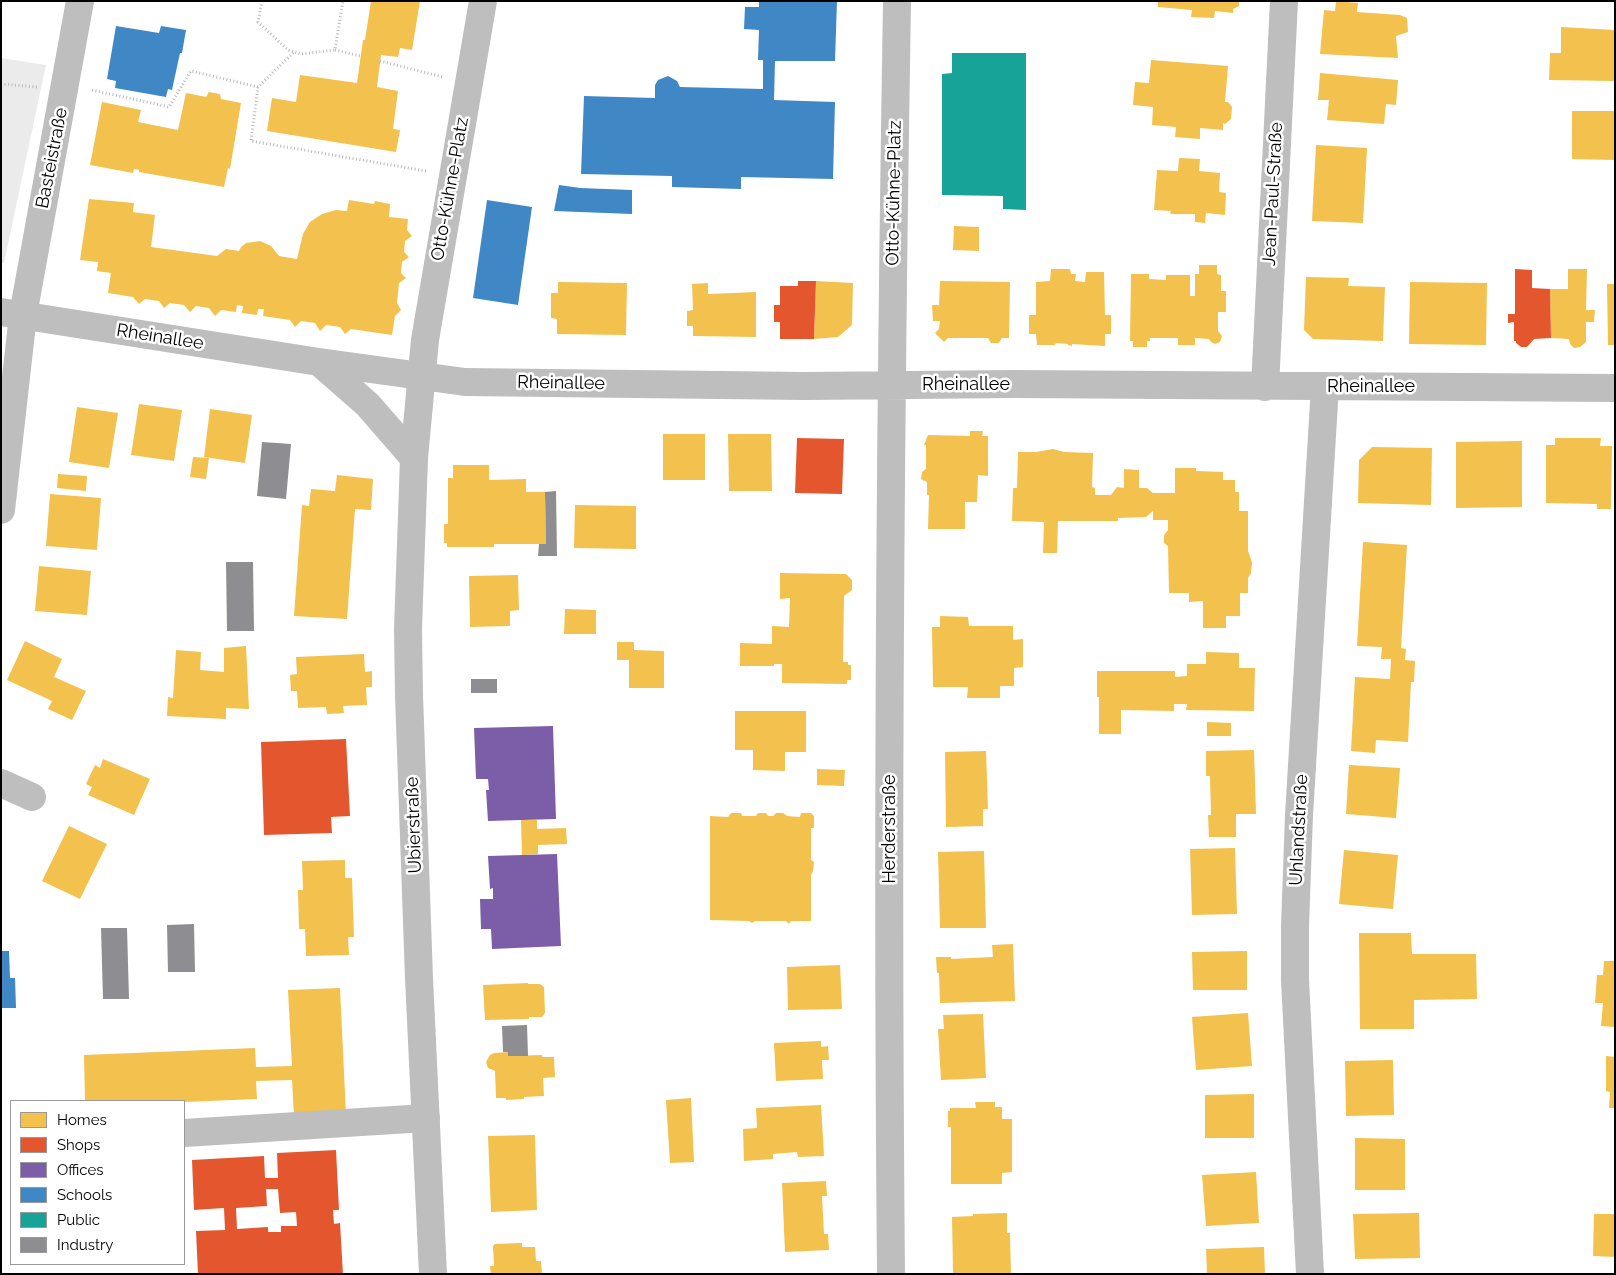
<!DOCTYPE html>
<meta charset="utf-8">
<style>
body{margin:0}
#map{position:relative;width:1616px;height:1275px;overflow:hidden;background:#fff;font-family:Raleway,sans-serif}
canvas{display:block}
.frame{position:absolute;inset:0;border:2px solid #000;pointer-events:none}
.legend{position:absolute;left:10px;top:1100px;width:175px;height:165px;box-sizing:border-box;background:#fff;border:1px solid #999;margin:0;padding:6px 9px;list-style:none;font-size:15px;color:#000}
.legend li{display:flex;align-items:center;gap:10px;height:25px}
.legend b{width:25px;border:1px solid #999}
</style>
<div id="map">
<canvas width="1616" height="1275"></canvas>
<div class="frame"></div>
<ul class="legend">
<li><b style="height:14px;background:#f2c14e"></b>Homes</li>
<li><b style="height:14px;background:#e4572e"></b>Shops</li>
<li><b style="height:14px;background:#7b5ea7"></b>Offices</li>
<li><b style="height:14px;background:#3f88c5"></b>Schools</li>
<li><b style="height:14px;background:#17a398"></b>Public</li>
<li><b style="height:14px;background:#8d8d92"></b>Industry</li>
</ul>
</div>
<script>
const context = document.querySelector('canvas').getContext('2d');
context.lineJoin = 'round';
function paint(path, color) { context.fillStyle = color; context.fill(path, 'evenodd'); }
function trace(path, color, width, dash) { context.strokeStyle = color; context.lineWidth = width; context.lineCap = dash ? 'butt' : 'round'; context.setLineDash(dash || []); context.stroke(path); }
function write(font, color, halo, rows, align = 'center') {
  context.font = font + ' Raleway,sans-serif'; context.lineWidth = 5; context.setLineDash([]); context.textBaseline = 'middle'; context.strokeStyle = halo; context.fillStyle = color; for (const [text, x, y, turn = 0] of rows) {
    context.save(); context.translate(x, y); context.rotate((+turn || 0) * Math.PI / 180); context.textAlign = isNaN(turn) ? turn : align; if (halo) context.strokeText(text, 0, 0); context.fillText(text, 0, 0); context.restore();
  }
}
paint(new Path2D(`
 M1,58L46,65L4,263H1Z`), '#ebebeb');
paint(new Path2D(`
 M371,1H420L412,50L400,48L398,57L381,55L377,87L398,91L393,129L400,130L396,152L267,131L272,98L296,102L300,75L357,83L363,40H365Z
 M1158,1H1239V6L1233,9V13L1215,11L1214,18L1191,17L1192,10L1158,7Z
 M1336,1L1358,3L1357,12L1400,15L1407,18L1408,32L1396,36L1398,58L1320,54L1324,10L1335,11Z
 M1561,27L1615,30V81L1549,80L1550,53H1561Z
 M1151,60L1228,66L1225,102H1228L1232,107L1231,119L1225,124L1223,123V130L1200,128V139L1175,137L1176,127L1152,125L1153,107L1133,105L1135,82L1149,83Z
 M1320,73L1398,80L1396,105L1386,104L1384,124L1327,120L1329,100H1318Z
 M209,92L220,94L221,99L241,103L230,169L228,168L224,187L139,172V170L134,169L133,173L90,165L102,102L141,110L138,122L178,130L186,93L206,97Z
 M1572,111H1615V160L1572,159Z
 M1316,145L1367,148L1363,223L1312,221Z
 M1179,158L1200,159L1199,171L1220,173L1219,192L1226,193L1225,215L1206,213L1205,223L1195,222V214H1170L1171,211L1154,210L1157,170L1178,171Z
 M89,199L134,203L133,212L155,215L151,247L217,256L226,249L239,251L241,247L246,243L260,241L271,246L279,256L297,259L303,234L310,222L322,214L336,210L347,211L349,200L374,204L375,201L390,204L389,217L408,219L407,230L412,236L405,241L404,252L409,257L402,262L401,273L406,278L399,283L397,303L401,310L395,316L392,335L351,329L345,334L340,327L326,325L320,331L315,323L301,321L295,327L290,320L263,316L264,309H258L257,315L242,313L243,306L237,305L236,312L221,310L215,316L209,308L196,306L190,312L184,305L170,303L164,308L159,301L145,299L139,304L133,297L108,293L111,273L97,271L98,262L80,260Z
 M954,226L979,227V251L953,250Z
 M1199,265H1217V274L1221,275V291H1226V312H1218V331L1222,336L1220,342L1215,344L1211,342L1209,339L1195,338V345H1178V338H1150V341H1147V347H1133V341H1130L1131,274H1149V279L1166,280V275H1190V296H1195V274H1199Z
 M1051,269H1070L1071,274H1076L1075,281L1085,282L1086,272H1104L1105,315H1111V334H1105V346L1072,344V346L1068,345V344L1056,343L1055,345H1037L1036,334H1029V315H1036V282L1050,281Z
 M1568,269H1587L1586,310H1595L1594,322H1586V342L1580,347L1574,348L1570,344L1569,339L1551,338L1550,289H1568Z
 M1306,277L1349,278L1348,286L1385,287L1383,341L1313,339L1304,330Z
 M816,281L853,283L852,325L838,337L814,339Z
 M940,281L1010,282L1009,338H1002L999,343H991L988,338H948L944,342L935,333L939,329L940,321H933L932,305H939Z
 M558,282L627,283L626,335L557,334V319L551,318V293H558Z
 M1410,282L1487,283L1486,345L1409,344Z
 M708,283V294L756,292V337L693,336V326H687V311L693,310L692,284Z
 M1607,284H1615V345H1608Z
 M139,404L182,410L174,461L131,455Z
 M77,407L118,413L109,468L69,462Z
 M210,409L252,415L245,463L204,457Z
 M970,431H983L982,436H988V476L978,475L977,502H965V529H928L929,495H927V482L921,479L922,472L926,469V445H924L928,435L970,436Z
 M663,434H705V480H663Z
 M728,434H771L772,491H729Z
 M1555,438H1601L1600,446H1612L1611,509H1597V504L1546,503V445H1555Z
 M1522,441V507L1456,508V442Z
 M1372,447L1432,448L1431,505L1358,503L1359,460Z
 M1053,449L1064,452L1093,453L1092,487L1095,488V495H1111L1117,487L1124,488V469L1139,470V488H1147L1153,493H1175V468H1196V471L1223,472V480H1235V492H1239V511H1248V551L1252,562L1251,573L1248,578V593H1240V616H1226V628H1203V601L1189,602V593H1169L1168,546L1164,543V535L1168,530V520H1153V511L1146,517L1118,518V521H1058L1057,553H1043L1044,522L1012,521L1013,488H1017L1018,452H1036Z
 M193,457L209,458L206,479L190,477Z
 M453,465H489V480L526,479V492H545L546,544H494V547H447V543H444V524H448V478H453Z
 M58,474L87,476L86,491L57,488Z
 M337,475L373,479L371,510L355,509L347,619L294,616L302,505L309,506L311,489L335,491Z
 M50,494L101,498L97,550L46,546Z
 M575,505L636,506V549L574,548Z
 M1363,542L1407,545L1401,648L1406,649L1405,660L1415,661L1414,682H1411L1408,742L1376,740L1375,753L1351,751L1355,677L1390,679L1391,659H1381L1382,647L1357,646Z
 M39,566L91,571L87,615L35,611Z
 M780,573L846,574L852,580V590L844,596L843,662H848V665H851V680H847V684L782,683V664H774V666H740V643L772,644V626L789,627L790,598L780,599Z
 M518,575L519,610L510,611V626L470,627L469,576Z
 M565,609L596,610V634H564Z
 M940,616L968,617L969,626H1013V640L1023,639V667L1014,668V686H1000V698H967L968,687H933L932,627H940Z
 M25,641L62,659L54,677L86,691L72,720L48,709L52,701L7,680Z
 M617,642H634V650L664,651V688H629V660H617Z
 M246,646L249,709L226,708V719L167,716L168,697L173,698L176,650L201,652L200,670L224,672V648Z
 M1206,652L1239,653V668H1255L1254,711L1186,710L1187,704H1174V711L1121,710V734H1099V697H1097V671H1175V677L1187,676V664H1206Z
 M364,654L365,672L372,671V687H366L367,705L343,706L344,713L327,714L326,707L298,708L297,691H291L290,675L297,674L296,657Z
 M735,711H806V752H785V771L753,770V750H735Z
 M1207,722L1231,723V736H1207Z
 M1254,750L1256,814H1236V837H1209L1208,815H1211L1210,776H1206V751Z
 M986,751L988,809H983V826L946,827L945,752Z
 M103,759L150,779L134,815L88,795L92,787L86,784L95,765L100,768Z
 M1349,765L1400,768L1396,818L1346,814Z
 M817,769L845,770L844,786L817,785Z
 M731,813H741L742,816H756L758,813H766L768,816H773L776,813H783L787,816L800,817L801,813H811L814,816V828H811V860L814,862L813,871L811,875V921H791L789,924L786,921H755L752,923L749,921L710,920V816L728,817Z
 M521,820H537V829L566,828L567,844L538,845V854L522,855Z
 M69,826L107,844L80,899L42,881Z
 M1235,848L1237,914L1192,915L1190,849Z
 M1344,850L1398,855L1393,909L1339,904Z
 M984,851L986,928H940L938,852Z
 M345,860V878H352L354,937H348L349,955L306,956L305,929H299L298,890H303L302,861Z
 M1359,933H1411L1412,954H1476L1477,999L1414,1000V1029H1360Z
 M1013,944L1015,1001L940,1003L939,973H937L936,957H951V959L993,957L992,945Z
 M1247,951V990H1193L1192,952Z
 M1604,961H1615V1027L1601,1026L1603,1003H1595L1597,975H1603Z
 M840,965L842,1009L788,1010L787,967Z
 M528,983V984H540L544,987L545,1013L542,1017H529V1019L485,1020L483,985Z
 M340,988L346,1115L294,1117L292,1080L256,1081L257,1099L184,1102L85,1101L84,1055L255,1048L256,1067L292,1066L288,990Z
 M1248,1013L1252,1066L1196,1070L1192,1017Z
 M983,1014L986,1078L941,1080L938,1029H944L943,1015Z
 M821,1041V1047L828,1046L829,1060H822L823,1079L776,1081L774,1043Z
 M508,1052V1056L542,1055V1057H554L555,1077L543,1078L544,1096L524,1097V1099L506,1100V1098H496L495,1071L488,1068L486,1062L490,1055L494,1053Z
 M1606,1056L1615,1057V1108H1609L1610,1092L1606,1091Z
 M1393,1060L1394,1115L1346,1116L1345,1061Z
 M1254,1094V1138H1205V1095Z
 M691,1098L694,1162L670,1163L666,1100Z
 M975,1102H995V1107H1002V1119H1012V1172L1002,1173V1184H951V1127H948V1111H950V1108H976Z
 M821,1105L824,1156L798,1157L797,1152L773,1154V1159L744,1161L743,1129L757,1128L756,1108Z
 M535,1135L537,1210L491,1212L488,1136Z
 M1355,1138L1405,1139V1190H1355Z
 M1256,1172L1259,1223L1206,1226L1202,1175Z
 M826,1181L827,1196H822L824,1234H828L829,1250L785,1252L782,1183Z
 M1007,1213V1233H1010L1011,1274H953L952,1217L973,1216V1214Z
 M1419,1213L1420,1258L1355,1259L1353,1214Z
 M1594,1214H1615V1257L1593,1256Z
 M522,1243V1247H535L536,1261H541L542,1274H491L490,1266H494L493,1246L495,1244Z
 M1264,1247L1265,1274H1207L1206,1249Z`), '#f2c14e');
paint(new Path2D(`
 M1515,269L1532,270V288L1550,289L1551,338L1534,339L1527,347H1521L1516,343V341H1514V322L1508,323V314H1515Z
 M798,281H816L814,339H780V322H774V305H780V286H798Z
 M797,438L844,439L842,494L795,493Z
 M346,739L350,816L331,817L332,833L264,835L261,742Z
 M336,1150L339,1210H333L334,1224L340,1223L343,1274H198L196,1231L225,1230L224,1208L194,1210L192,1160L264,1156L265,1178H278L277,1153ZM266,1189H278L280,1213L296,1212L297,1226H281V1232H268V1227L237,1229L236,1208L267,1206Z`), '#e4572e');
paint(new Path2D(`
 M553,726L556,819L488,821L486,790H489L488,779H476L474,728Z
 M557,854L561,946L492,949L491,929H481L480,899H493V888L490,889L488,856Z`), '#7b5ea7');
paint(new Path2D(`
 M759,1H837L835,61H775L774,100L835,102L833,179L741,177V189L672,187V176L581,174L584,96L655,98V85L658,80L668,76L677,81L680,87L763,89V60H758L759,30L744,29L745,7H759Z
 M116,26L159,33L161,26L186,30L182,53H180L172,90L168,89L166,97L115,88L116,81L107,79Z
 M559,185L580,188L632,190V214L554,211Z
 M487,200L532,207L518,305L473,298Z
 M1,951H9L10,978H15L16,1008H1Z`), '#3f88c5');
paint(new Path2D(`
 M952,53H1026V210L1003,209V196L942,195V74L952,73Z`), '#17a398');
paint(new Path2D(`
 M262,442L291,444L286,499L257,496Z
 M556,491L557,556H538L539,544H546L545,492Z
 M226,562H253L254,631H227Z
 M471,679H497V693H471Z
 M194,924L195,972H168L167,925Z
 M101,928H127L129,999H103Z
 M527,1025L528,1056H508V1052H503L502,1026Z`), '#8d8d92');
trace(new Path2D(`
 M262,1L258,22L288,50L301,54L335,50L343,1
 M335,50L360,56
 M380,61L443,77
 M1,84L37,87
 M258,87L251,141L426,171
 M92,90L169,107L191,71L258,87L294,52`), '#b9b9b9', 3, [1, 2.5]);
trace(new Path2D(`
 M1,312L319,362L465,382L805,386L1015,384L1615,388
 M319,362L368,405L414,458
 M1265,387L1284,1
 M1,510L23,315L80,1
 M1,783L32,797
 M184,1133L426,1118
 M891,1274C887,850 890,425 897,1
 M1310,1274L1295,980V926L1299,815L1325,386`), '#bebebe', 28);
trace(new Path2D(`
 M433,1274L419,978L409,695L408,629L414,458L425,340L483,1`), '#bebebe', 28);
write('18px', '#000', '#fff', [
 ["Basteistraße",52,158,-79],
 ["Otto-Kühne-Platz",450,189,-80],
 ["Otto-Kühne-Platz",894,193,-89],
 ["Jean-Paul-Straße",1273,194,-87],
 ["Rheinallee",160,337,9],
 ["Rheinallee",561,383,1],
 ["Rheinallee",966,385],
 ["Rheinallee",1371,387],
 ["Ubierstraße",414,825,-92],
 ["Herderstraße",890,829,-90],
 ["Uhlandstraße",1299,830,-87]
]);
</script>
